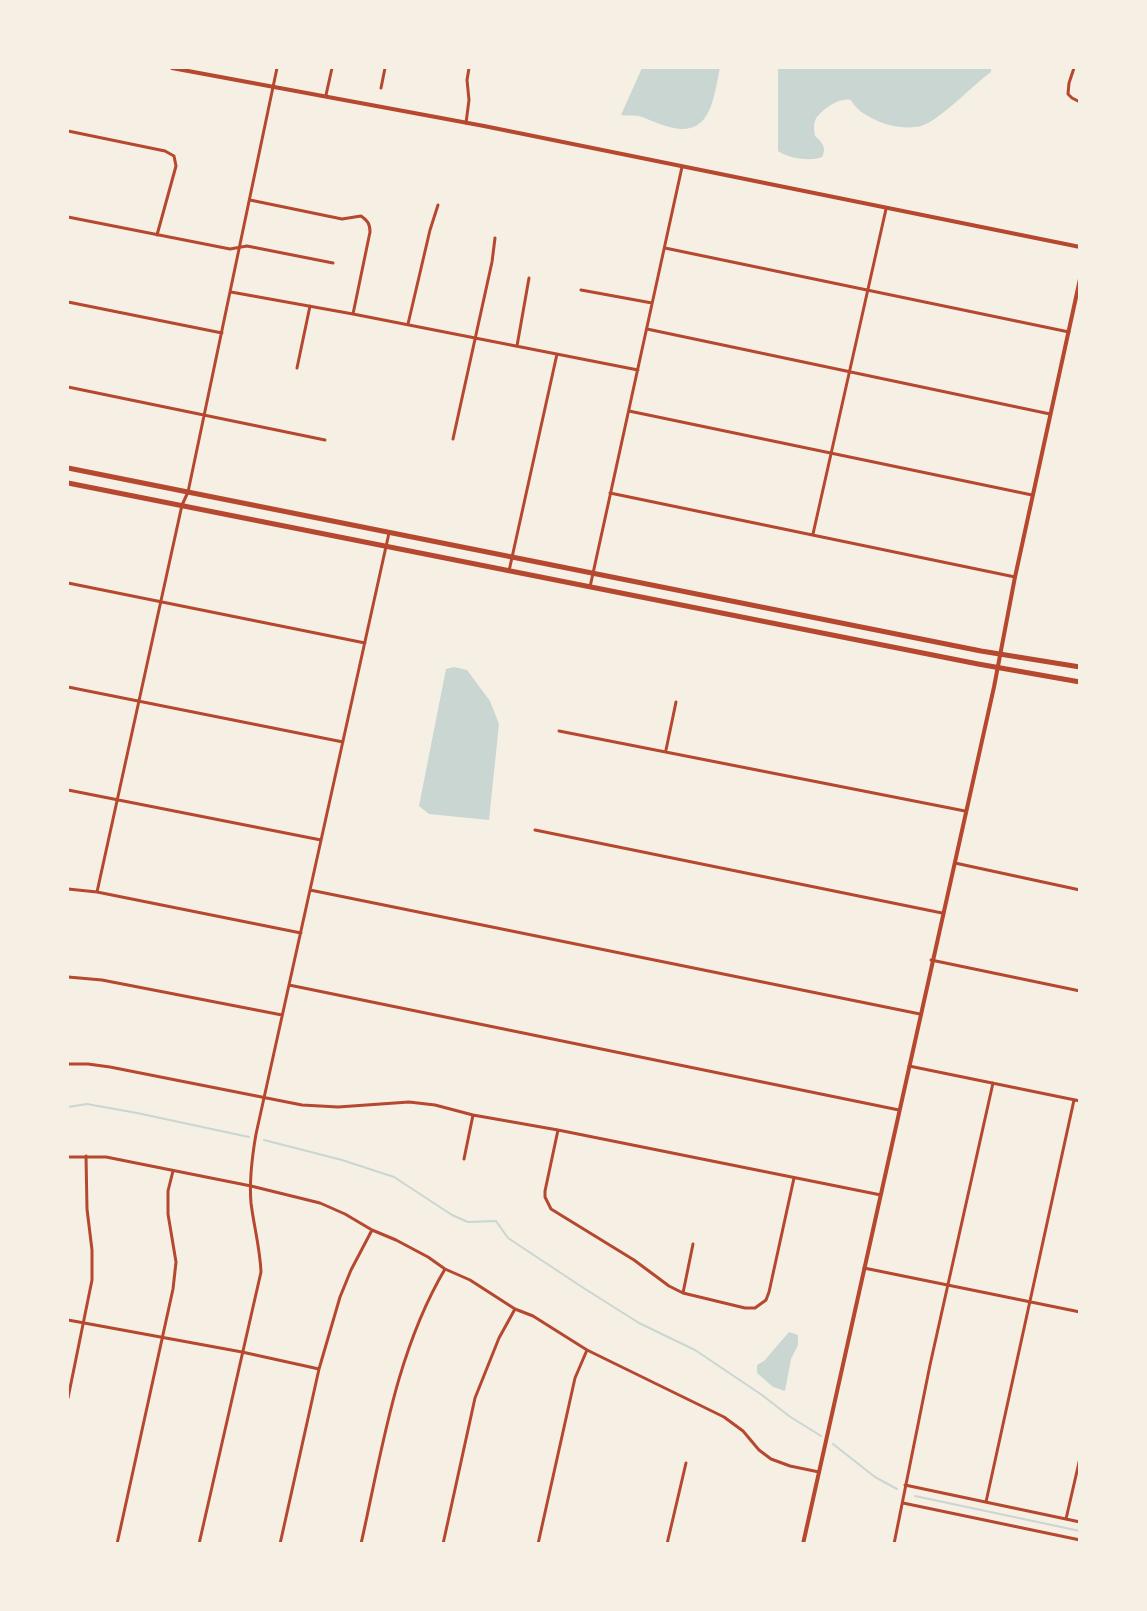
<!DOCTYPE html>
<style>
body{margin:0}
#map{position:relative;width:1147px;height:1611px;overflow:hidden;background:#f6efe4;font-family:"Zilla Slab",serif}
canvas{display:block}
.frame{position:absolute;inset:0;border:69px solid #f6efe4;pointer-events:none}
</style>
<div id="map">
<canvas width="1147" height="1611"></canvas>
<div class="frame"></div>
</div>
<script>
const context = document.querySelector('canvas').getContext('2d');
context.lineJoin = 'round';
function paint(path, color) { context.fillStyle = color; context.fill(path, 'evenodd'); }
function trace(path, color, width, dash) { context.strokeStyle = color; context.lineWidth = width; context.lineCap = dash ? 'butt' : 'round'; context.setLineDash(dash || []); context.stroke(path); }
paint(new Path2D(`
 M642,68H720C714,94 712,136 674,128C662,126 651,120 639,116C632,115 627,116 621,115Z
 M778,68H991V72C974,84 938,122 921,126C908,129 892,127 880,122C867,116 858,112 851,100C840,97 824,108 817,117C813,122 814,130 815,136C822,142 827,148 822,157C810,162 788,158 778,151Z
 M454,667L467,670L490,701L499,724L489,820L429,814L419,806L446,669Z
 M789,1332L798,1335V1345L791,1359L785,1391L773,1387L757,1373V1365L764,1361Z`), '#c9d6d2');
trace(new Path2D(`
 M68,1107L87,1104L137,1113L249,1137
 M264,1140L342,1160L394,1177L452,1215L468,1222L496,1221L508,1238L582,1287L639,1323L695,1350L762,1395L789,1416L821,1436
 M833,1444L875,1477L897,1489
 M915,1496L1080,1531`), '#c9d6d2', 2);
trace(new Path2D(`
 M1074,68L1069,83L1068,94L1072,98L1080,102
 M381,88L385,68
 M326,95L332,68
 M466,123L469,100L467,80L469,68
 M68,131L165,151L174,156L176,166L157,235
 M250,200L342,219L361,216C368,221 370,224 370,232L353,314
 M68,217L230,249L247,246L333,263
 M665,248L1069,332
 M581,290L652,303
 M231,292L353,314L638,370
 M68,302L222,333
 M408,324L430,230L438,205
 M647,329L1050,414
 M517,346L529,278
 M297,368L310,306
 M68,387L325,440
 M629,411L1032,495
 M453,439L492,262L495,238
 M610,493L1015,577
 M813,534L886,209
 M509,571L557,354
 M68,583L365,643
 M590,587L682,167
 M68,687L343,742
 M559,731L965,811
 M666,750L676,702
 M68,790L321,840
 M535,830L942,913
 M955,863L1080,890
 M68,889L97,892L301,933
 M310,890L920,1014
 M97,892L182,505L188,492L277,68
 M931,960L1080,991
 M68,977L102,980L282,1015
 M289,985L899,1110
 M68,1064H88L110,1067L302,1105L338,1107L409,1102L435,1105L473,1115L558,1130L881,1195
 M909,1066L1080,1101
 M558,1130L545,1191V1197L551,1209L634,1260L669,1286L683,1293L745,1308H755L766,1300L769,1292L794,1178
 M68,1157H106L251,1186L320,1203L345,1214L372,1230L396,1240L428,1257L445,1269L470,1280L515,1309L533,1316L587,1350L724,1417L743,1431L759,1450L771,1459L790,1466L819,1472
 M464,1159L473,1115
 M864,1268L1080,1312
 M683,1293L693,1244
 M68,1320L242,1352L319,1369
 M68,1398L92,1280V1250L87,1209L86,1156
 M905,1485L1080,1522
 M986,1502L1074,1100
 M903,1503L1080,1540
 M1066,1519L1080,1458
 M117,1544L173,1289L176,1262L168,1214V1191L173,1171
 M199,1544L261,1272C260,1248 254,1227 251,1203C249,1180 252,1157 256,1134L389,533
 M280,1544L319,1369L340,1297L351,1270L372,1230
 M361,1544C382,1450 396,1352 445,1269
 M443,1544L475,1398L499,1338L515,1309
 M538,1544L575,1378L587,1350
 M667,1544L686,1463
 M894,1544L930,1365L993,1083`), '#b5482f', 3);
trace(new Path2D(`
 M172,68L484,126L1080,247
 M803,1544L994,687L1015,577L1080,279`), '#b5482f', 4);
trace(new Path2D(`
 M68,468L981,651L1080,667
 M68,483L978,664L1080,682`), '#b5482f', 5);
</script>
